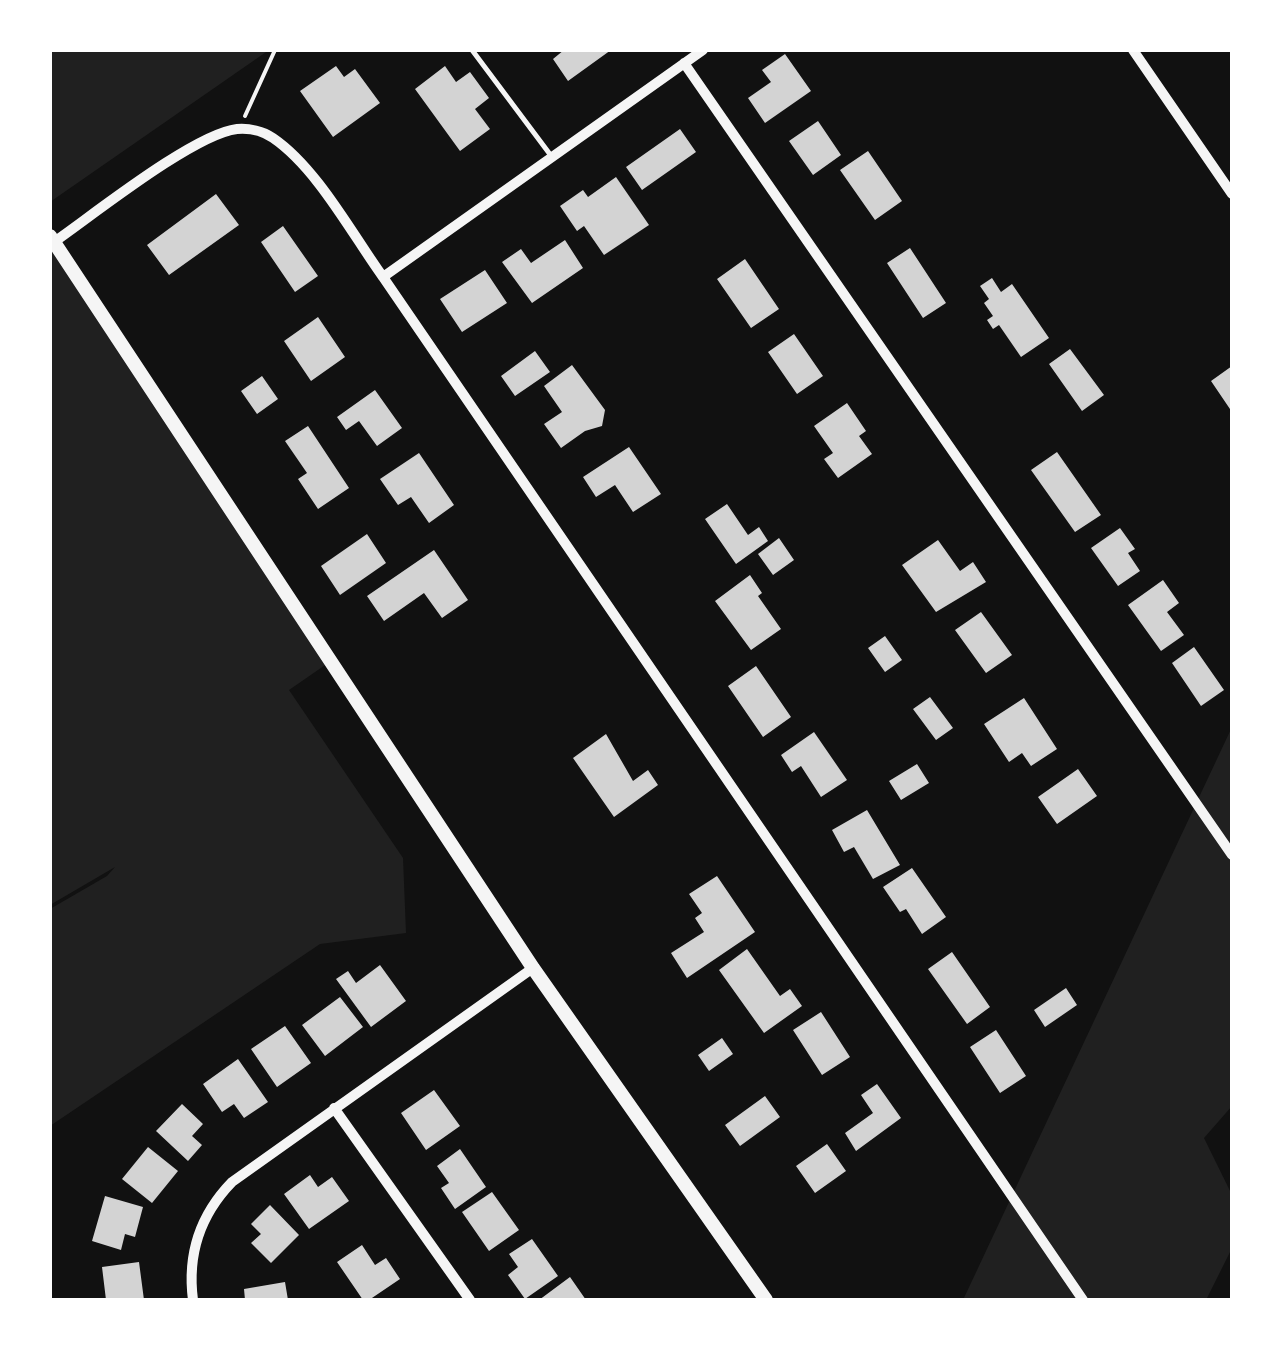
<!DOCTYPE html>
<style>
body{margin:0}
#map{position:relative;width:1282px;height:1350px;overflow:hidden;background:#111;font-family:Lato,sans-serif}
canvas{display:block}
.frame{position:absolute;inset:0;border:52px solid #fff;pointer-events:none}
</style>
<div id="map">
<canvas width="1282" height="1350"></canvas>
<div class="frame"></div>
</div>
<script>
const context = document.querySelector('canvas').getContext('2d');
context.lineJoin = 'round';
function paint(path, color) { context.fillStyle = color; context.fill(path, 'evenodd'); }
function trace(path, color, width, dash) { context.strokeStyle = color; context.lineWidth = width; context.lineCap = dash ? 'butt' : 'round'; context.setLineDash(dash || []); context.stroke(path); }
paint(new Path2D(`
 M50,50H269L50,202Z
 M50,237L331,661L289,690L403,858L406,933L320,944L50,1126V909L107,876L115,867L50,905Z
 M1232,727V1106L1204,1138L1232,1195V1248L1206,1300H963Z`), '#202020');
paint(new Path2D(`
 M564,50H611L568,81L553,59Z
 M785,54L811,91L765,123L748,98L771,82L762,70Z
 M336,66L344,77L355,69L380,103L333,137L300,91Z
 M445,66L456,82L470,72L489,98L475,109L490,129L460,151L415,89Z
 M818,121L841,155L813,175L789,141Z
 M680,129L696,152L642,190L626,167Z
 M868,151L902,201L875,220L840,170Z
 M616,177L649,225L604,255L584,226L577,231L560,206L583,190L588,197Z
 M216,194L239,225L169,275L147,245Z
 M283,226L318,276L295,292L261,242Z
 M565,240L583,268L532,303L502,262L521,249L531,263Z
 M910,248L946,303L923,318L887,263Z
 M745,259L779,309L751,328L717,279Z
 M485,270L507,303L462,332L440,299Z
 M992,278L1001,292L1012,284L1049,338L1021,357L999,325L993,329L987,320L993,316L984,303L989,299L980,286Z
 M318,317L345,357L311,381L284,341Z
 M794,334L823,376L797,394L768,352Z
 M1070,349L1104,395L1082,411L1049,364Z
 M535,351L550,372L515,396L501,376Z
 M572,365L605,410L602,426L585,431L561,448L544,424L562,412L544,386Z
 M1232,366V412L1211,381Z
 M262,376L278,399L257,414L241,391Z
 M375,390L402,428L377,446L359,421L346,430L337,417Z
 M847,403L866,431L859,436L872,454L838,478L824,459L833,453L814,426Z
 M308,426L349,488L318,509L298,479L307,473L285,441Z
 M629,447L661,494L633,512L615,485L596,497L583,477Z
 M1057,452L1101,515L1075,532L1031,470Z
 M419,453L454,505L429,523L411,497L398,505L380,479Z
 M727,504L748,535L759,527L768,541L736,564L705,519Z
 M1120,528L1135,549L1128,553L1140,571L1118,586L1091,548Z
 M367,534L386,563L340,595L321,566Z
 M779,538L794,560L773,575L758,554Z
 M938,540L960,571L973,562L986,582L936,612L902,565Z
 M434,550L468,600L442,618L424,593L384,621L367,596Z
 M750,575L762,593L758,596L781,629L751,650L715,601Z
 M1163,580L1179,603L1167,612L1184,635L1161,651L1128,605Z
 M981,612L1012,655L986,673L955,630Z
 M885,636L902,660L885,672L868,648Z
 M1194,647L1224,690L1201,706L1172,663Z
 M756,666L791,717L763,737L728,686Z
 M930,697L953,728L936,740L913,709Z
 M1024,698L1057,749L1031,766L1022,753L1009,762L984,724Z
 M814,732L847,780L821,797L801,766L792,772L781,755Z
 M606,734L633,781L648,770L658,785L614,817L573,758Z
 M917,764L929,783L901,800L889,781Z
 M1078,769L1097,796L1057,824L1038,797Z
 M867,810L900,865L873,879L854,847L844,852L832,830Z
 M912,868L946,917L922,934L906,909L900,912L883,887Z
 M717,876L755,932L687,978L671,953L704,932L695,918L702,913L689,894Z
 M747,949L780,996L790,989L802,1006L764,1033L719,970Z
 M952,952L990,1007L967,1024L928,969Z
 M380,965L406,1001L371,1027L336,979L348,971L356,983Z
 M1066,988L1077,1005L1045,1027L1034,1010Z
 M340,997L363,1027L325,1056L302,1025Z
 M821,1012L850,1057L822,1075L793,1030Z
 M285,1026L311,1063L277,1087L251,1049Z
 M996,1030L1026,1076L1000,1093L970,1047Z
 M722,1038L733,1054L709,1071L698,1055Z
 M238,1059L268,1102L244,1118L234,1104L222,1112L203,1084Z
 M877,1084L901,1118L856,1151L845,1133L873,1113L861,1095Z
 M434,1090L460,1126L426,1150L401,1113Z
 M765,1096L780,1117L740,1146L725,1125Z
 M182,1104L203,1124L192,1136L202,1145L188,1161L156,1131Z
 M827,1144L846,1171L815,1193L796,1166Z
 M148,1147L178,1171L152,1203L122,1179Z
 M460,1149L486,1187L455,1209L441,1188L449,1183L437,1166Z
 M310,1175L318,1187L332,1177L349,1201L309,1229L284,1194Z
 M492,1192L519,1230L489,1251L462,1212Z
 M105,1196L143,1207L135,1237L125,1234L121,1250L92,1241Z
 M270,1205L299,1235L271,1263L251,1243L261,1234L251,1224Z
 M532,1239L558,1276L525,1299L508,1275L518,1267L509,1254Z
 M362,1245L375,1265L386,1258L400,1279L369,1300H363L337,1262Z
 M139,1262L144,1300H106L102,1267Z
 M570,1277L586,1300H539Z
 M285,1282L288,1300H245L244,1289Z`), '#d3d3d3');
trace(new Path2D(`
 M245,116L275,50`), '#f5f5f5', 4);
trace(new Path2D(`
 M472,50L552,157`), '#f5f5f5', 5);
trace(new Path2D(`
 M1133,50L1232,194
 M684,63L1232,855
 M54,242C93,215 194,134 237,129C249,128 263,131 273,138C317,168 352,234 383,277L1083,1300
 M383,277L703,50
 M334,1108L470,1300
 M193,1300C187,1254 200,1215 232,1182L533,968`), '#f5f5f5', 10);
trace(new Path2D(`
 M50,236L533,968L766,1300`), '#f5f5f5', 14);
</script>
